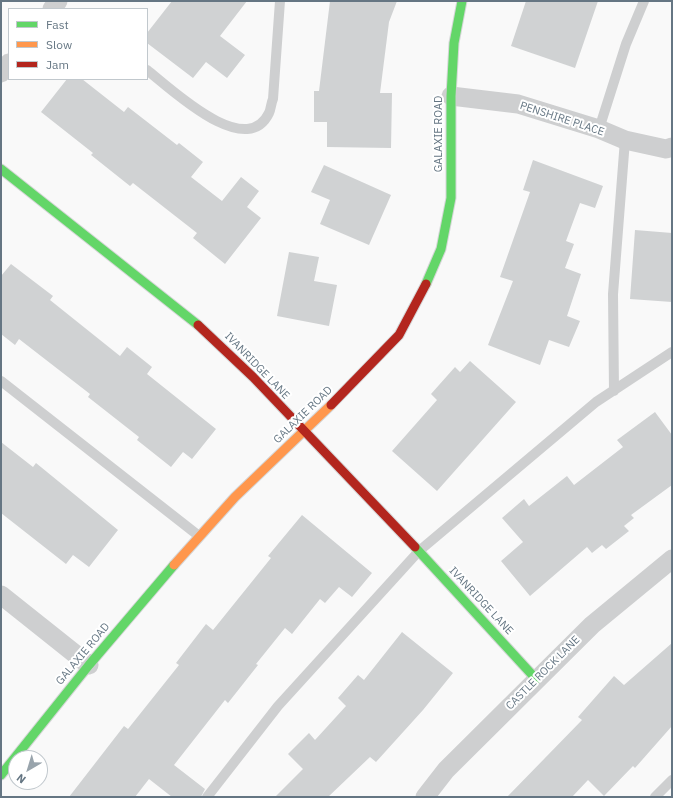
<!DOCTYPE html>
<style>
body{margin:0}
#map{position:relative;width:673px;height:798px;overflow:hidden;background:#f9f9f9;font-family:"IBM Plex Sans",sans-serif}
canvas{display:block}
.frame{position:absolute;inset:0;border:2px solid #657683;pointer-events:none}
.legend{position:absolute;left:8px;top:8px;width:140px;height:72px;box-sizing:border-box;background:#fff;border:1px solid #c1c8cd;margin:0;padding:5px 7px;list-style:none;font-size:12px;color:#657683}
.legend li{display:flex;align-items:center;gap:8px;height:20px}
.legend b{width:20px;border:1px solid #c1c8cd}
.north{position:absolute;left:8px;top:750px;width:40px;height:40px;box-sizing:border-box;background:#fff;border:1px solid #c1c8cd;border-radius:50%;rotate:218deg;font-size:11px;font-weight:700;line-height:16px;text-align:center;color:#657683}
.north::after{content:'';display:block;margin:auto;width:14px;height:18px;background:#99a4ac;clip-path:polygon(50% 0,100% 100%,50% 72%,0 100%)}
</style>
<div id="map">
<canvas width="673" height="798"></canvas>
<div class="frame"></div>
<ul class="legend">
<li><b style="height:5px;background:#63d668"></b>Fast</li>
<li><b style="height:5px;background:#ff974d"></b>Slow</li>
<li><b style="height:5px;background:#b3261e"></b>Jam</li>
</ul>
<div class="north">N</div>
</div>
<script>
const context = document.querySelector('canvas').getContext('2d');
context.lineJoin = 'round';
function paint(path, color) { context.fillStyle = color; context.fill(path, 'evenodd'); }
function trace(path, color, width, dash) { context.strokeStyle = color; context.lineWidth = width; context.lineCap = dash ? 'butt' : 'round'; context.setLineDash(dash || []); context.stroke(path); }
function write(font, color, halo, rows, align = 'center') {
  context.font = font + ' "IBM Plex Sans",sans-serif'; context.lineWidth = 4; context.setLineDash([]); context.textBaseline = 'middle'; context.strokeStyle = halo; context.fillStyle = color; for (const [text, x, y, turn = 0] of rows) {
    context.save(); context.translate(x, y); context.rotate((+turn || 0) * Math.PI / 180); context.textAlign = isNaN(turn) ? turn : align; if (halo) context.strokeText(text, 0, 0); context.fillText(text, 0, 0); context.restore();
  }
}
paint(new Path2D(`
 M172,1H247L220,36L245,55L227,78L206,62L193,78L147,43V33Z
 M330,1H397L389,22L380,93H392L391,148L327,147V122H314V91H319Z
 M526,1H598L575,68L511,46Z
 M67,79H82L124,112L128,107L177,145L179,143L203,162L191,177L222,201L241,177L259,191L247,207L261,218L225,264L193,238L197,233L133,183L130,186L91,155L93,153L41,112Z
 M533,160L603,186L595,208L580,203L566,241L574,244L565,268L581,274L567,316L580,321L569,347L549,340L540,365L488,345L513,281L500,277L530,192L523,190Z
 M324,165L391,195L369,245L320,224L330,200L311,192Z
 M635,230L672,233V302L630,299Z
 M289,252L319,257L314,281L337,285L329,326L277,316Z
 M11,264L53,296L50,300L120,356L127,347L152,367L147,374L216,429L192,459L183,452L171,467L137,440L139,437L88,397L90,394L19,339L15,345L1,334V276Z
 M470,361L516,402L437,491L392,451L437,400L431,394L455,367L460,372Z
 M655,412L672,435V485L631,515L634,518L624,526L629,531L606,549L602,545L592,553L587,547L530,596L501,561L523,542L502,518L524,499L529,506L567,476L574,485L623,447L617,440Z
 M1,442L33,467L36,463L118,530L89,567L73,555L66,564L1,513Z
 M302,515L372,573L352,597L339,587L325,603L320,599L292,634L285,628L256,664L258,665L228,703L225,700L174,765L205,789L201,797H172L149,779L135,797H69L124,726L128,729L179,665L176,663L206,624L213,630L271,558L268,556Z
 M402,632L453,673L423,710L376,762L370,757L328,797H275L303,769L288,754L309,733L315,740L346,706L338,698L358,675L364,680Z
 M672,643V726L635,768L633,766L604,796L588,780L572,797H507L582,720L578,717L614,676L624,685Z`), '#d0d2d3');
const fast = new Path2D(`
 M1,169L198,325
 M426,284L441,249L451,198V96L454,43L462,1
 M415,547L536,679
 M1,775L89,665L174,565`);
const slow = new Path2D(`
 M174,565L235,497L331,405`);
const jam = new Path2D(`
 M198,325L253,377L415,547
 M331,405L399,335L426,284`);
trace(fast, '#d5d6d7', 11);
trace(slow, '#d5d6d7', 11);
trace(jam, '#d5d6d7', 11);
trace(new Path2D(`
 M147,70C170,88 246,161 269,113C271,109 271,103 273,99L280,1
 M599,129L626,44L644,1
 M1,381L199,536
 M614,391L613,294L625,140
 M207,797L278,706L419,551L596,402L672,352
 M655,797L672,780`), '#cecfd0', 10);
trace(new Path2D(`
 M52,9L58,1
 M1,73L9,63
 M451,96L518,104L599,129L625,140L666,149L672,147
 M1,595L89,665
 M425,797L446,770L592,625L672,559`), '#cecfd0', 19);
trace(fast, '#63d668', 9);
trace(slow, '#ff974d', 9);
trace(jam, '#b3261e', 9);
write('11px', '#657683', '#fff', [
 ["PENSHIRE PLACE",562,119,18],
 ["GALAXIE ROAD",439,134,-90],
 ["IVANRIDGE LANE",257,366,46],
 ["GALAXIE ROAD",303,415,-44],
 ["IVANRIDGE LANE",481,601,47],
 ["GALAXIE ROAD",83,654,-50],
 ["CASTLE ROCK LANE",543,673,-45]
]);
</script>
